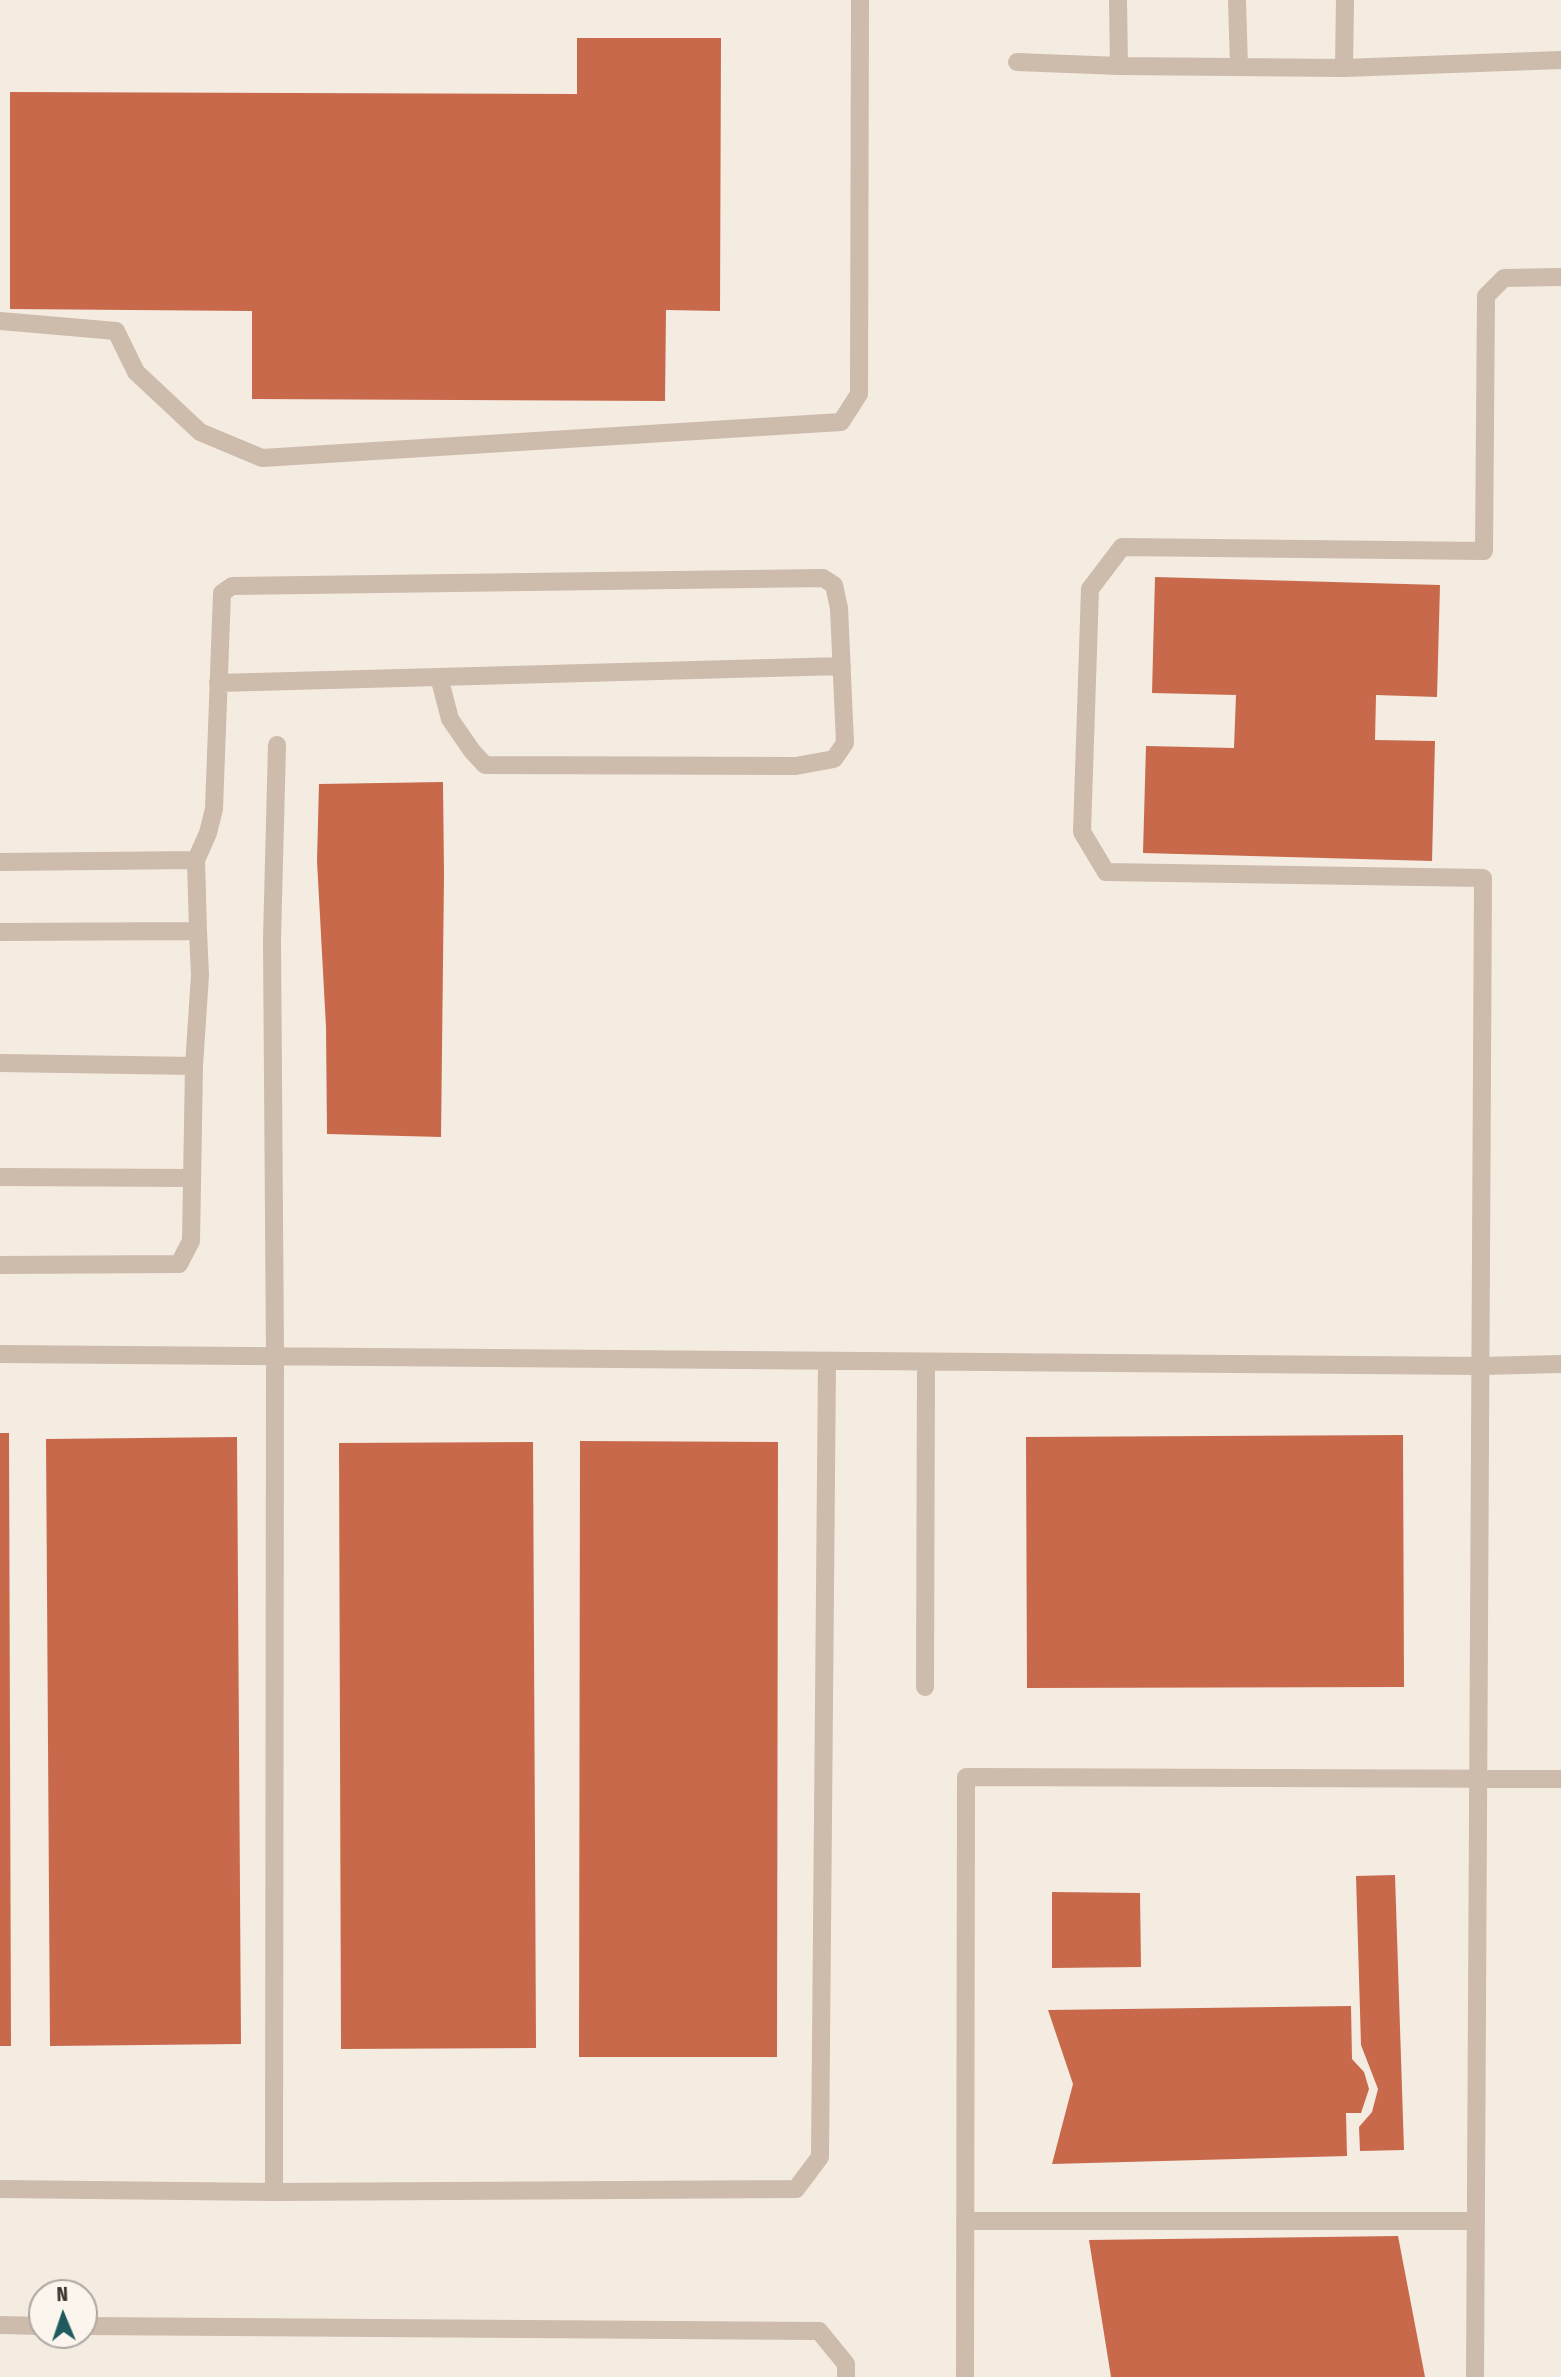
<!DOCTYPE html>
<style>
body{margin:0}
#map{position:relative;width:1561px;height:2377px;overflow:hidden;background:#f4ebe1;font-family:"Fira Sans Condensed",sans-serif}
canvas{display:block}
.north{position:absolute;left:28px;top:2279px;width:70px;height:70px;box-sizing:border-box;background:#fbf5ee;border:2px solid #aea6a0;border-radius:50%;rotate:358deg;font-size:19px;font-weight:700;line-height:28px;text-align:center;color:#3b302b}
.north::after{content:'';display:block;margin:auto;width:24px;height:32px;background:#1f5a5e;clip-path:polygon(50% 0,100% 100%,50% 72%,0 100%)}
</style>
<div id="map">
<canvas width="1561" height="2377"></canvas>
<div class="north">N</div>
</div>
<script>
const context = document.querySelector('canvas').getContext('2d');
context.lineJoin = 'round';
function paint(path, color) { context.fillStyle = color; context.fill(path, 'evenodd'); }
function trace(path, color, width, dash) { context.strokeStyle = color; context.lineWidth = width; context.lineCap = dash ? 'butt' : 'round'; context.setLineDash(dash || []); context.stroke(path); }
paint(new Path2D(`
 M577,38H721L720,311L666,310L665,401L252,399V311L10,309V92L577,94Z
 M1155,577L1440,585L1437,697L1376,695L1375,740L1435,741L1432,861L1143,853L1146,746L1234,748L1236,695L1152,693Z
 M443,782L444,875L441,1137L327,1134L326,1027L317,861L319,784Z
 M0,1433H9L11,2046H0Z
 M1403,1435L1404,1687L1027,1688L1026,1437Z
 M237,1437L241,2044L50,2046L46,1439Z
 M580,1441L778,1442L777,2057H579Z
 M533,1442L536,2048L341,2049L339,1443Z
 M1395,1875L1404,2150L1360,2151L1359,2127L1372,2112L1378,2089L1361,2045L1356,1876Z
 M1052,1892L1140,1893L1141,1967L1052,1968Z
 M1351,2006L1352,2059L1364,2072L1369,2089L1361,2113H1346L1347,2156L1052,2164L1073,2084L1048,2010Z
 M1398,2236L1425,2377H1111L1089,2240Z`), '#c8694b');
trace(new Path2D(`
 M1118,0L1119,66
 M1237,0L1239,66
 M1017,62L1119,66L1344,68L1561,60
 M1344,68L1345,0
 M0,321L116,331L136,372L200,432L262,458L841,422L859,394L860,0
 M218,683L842,666
 M196,860L198,931
 M0,862L196,860L208,833L214,809L222,593L232,586L823,578L834,585L839,608L845,743L834,759L796,766L485,765L472,751L450,719L439,677
 M0,932L198,931L200,975L194,1066L191,1241L179,1264L0,1265
 M0,1063L194,1066
 M0,1177L191,1178
 M0,1354L1482,1366L1561,1364
 M925,1687L926,1362
 M0,2189L274,2192L796,2189L820,2157L827,1361
 M274,2192L275,1356L272,939L277,745
 M965,2221H1476
 M0,2325L42,2326
 M84,2326L819,2331L846,2364V2377
 M965,2377L966,1777L1561,1779
 M1475,2377L1483,878L1106,872L1082,832L1090,589L1122,547L1484,551L1486,296L1504,278L1561,277`), '#cdbbac', 18);
</script>
